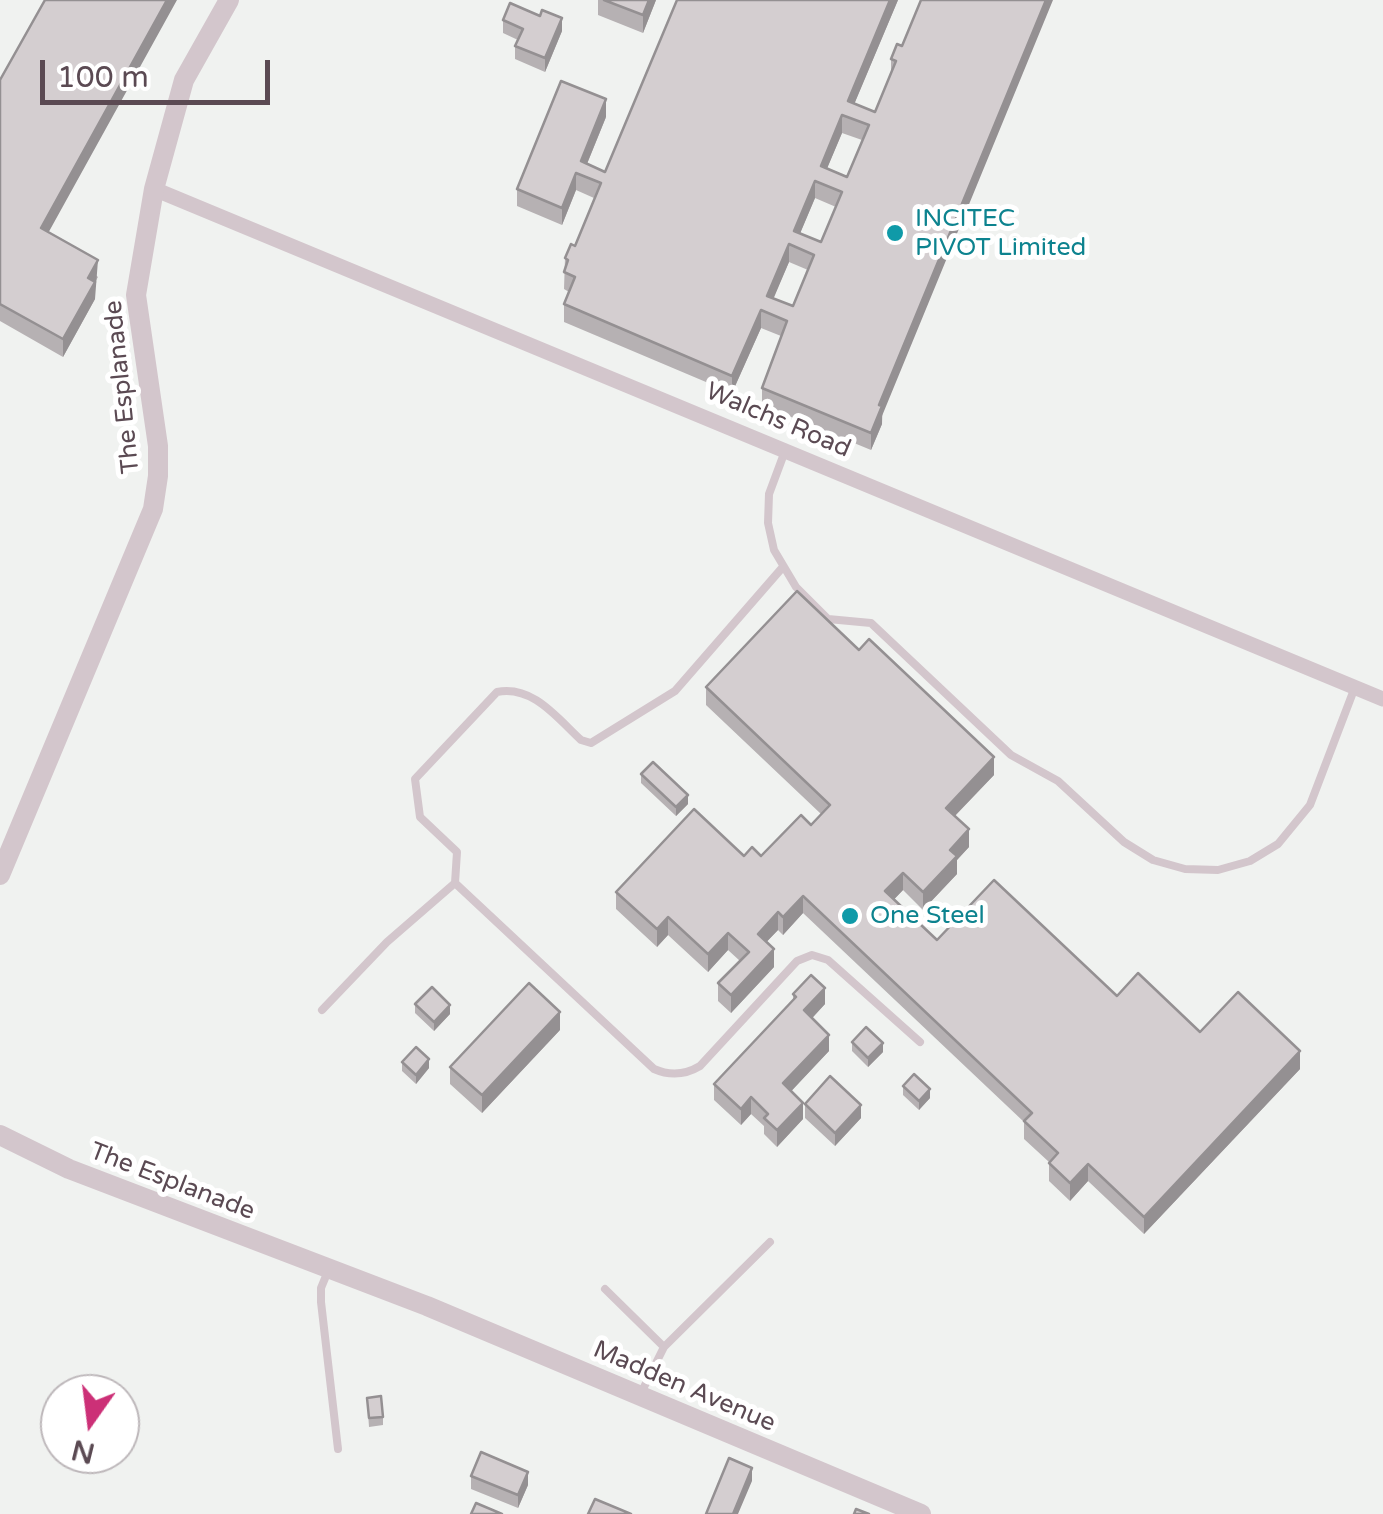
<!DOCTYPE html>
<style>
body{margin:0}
#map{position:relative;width:1383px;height:1514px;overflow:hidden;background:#f0f2f0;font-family:"Varela Round",sans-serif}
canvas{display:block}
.north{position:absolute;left:40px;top:1374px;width:100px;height:100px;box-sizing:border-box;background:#fff;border:2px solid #bdb7ba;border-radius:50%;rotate:194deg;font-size:28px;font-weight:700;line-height:40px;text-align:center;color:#5b4a53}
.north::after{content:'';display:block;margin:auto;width:35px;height:45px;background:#cc3077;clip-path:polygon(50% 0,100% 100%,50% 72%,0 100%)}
.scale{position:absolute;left:40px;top:60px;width:230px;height:45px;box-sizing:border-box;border:5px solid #5b4a53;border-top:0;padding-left:12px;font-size:30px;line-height:35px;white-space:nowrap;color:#5b4a53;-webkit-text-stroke:8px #fff;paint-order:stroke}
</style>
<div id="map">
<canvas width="1383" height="1514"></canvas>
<div class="north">N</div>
<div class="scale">100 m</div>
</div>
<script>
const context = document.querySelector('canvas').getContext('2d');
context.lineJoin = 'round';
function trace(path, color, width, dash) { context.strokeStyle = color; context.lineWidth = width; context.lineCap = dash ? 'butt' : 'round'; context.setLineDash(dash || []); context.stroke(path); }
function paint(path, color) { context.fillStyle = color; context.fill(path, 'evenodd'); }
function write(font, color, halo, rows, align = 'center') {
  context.font = font + ' "Varela Round",sans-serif'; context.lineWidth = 10; context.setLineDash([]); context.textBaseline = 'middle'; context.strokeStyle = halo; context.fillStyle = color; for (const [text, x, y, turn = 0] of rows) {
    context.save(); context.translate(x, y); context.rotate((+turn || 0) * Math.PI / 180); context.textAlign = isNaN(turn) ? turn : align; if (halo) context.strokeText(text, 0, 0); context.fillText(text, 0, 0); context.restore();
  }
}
trace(new Path2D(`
 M785,451L769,494L768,523L774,550L796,587L828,619L871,623L1011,755L1058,781L1124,842L1153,860L1185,869L1218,870L1250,861L1278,844L1310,805L1355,687
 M455,883L654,1069C670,1076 685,1075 700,1066L797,961L812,955L828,960L920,1042
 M322,1010L387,942L455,883L457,852L420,817L415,779L497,692C533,685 557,718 581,740L591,743L675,691L782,568
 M328,1271L321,1288V1302L338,1449
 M605,1289L664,1347
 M641,1393L664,1347L770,1242`), '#d3c6cc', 8);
trace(new Path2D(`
 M154,189L1383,699`), '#d3c6cc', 15);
trace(new Path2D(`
 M0,875L153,509L158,476V446L136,295L154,189L184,80L229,0
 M0,1135L69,1169L427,1306L921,1514`), '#d3c6cc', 20);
paint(new Path2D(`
 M598,0H656L643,33L598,15Z
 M677,0H898L854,104L875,112L891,74V59L897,44L882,424L871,450L762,405V388L781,336L761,328L732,393L564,322V304L569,292L564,289L565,258L575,246L594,198L576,190L562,225L517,206V189L606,117L587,164L605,172ZM842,133L862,140L847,177L827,168ZM815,198L836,207L821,242L800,233ZM789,262L808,270L793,306L773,298Z
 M503,20L562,31L545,72L515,59V46L518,40L503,33Z
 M0,80L48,232L98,277L95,282V299L63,357L0,321Z
 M706,687L994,775L955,816L969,847L957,860V874L923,910L903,890L894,899L937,940L1117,996L1200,1032L1300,1069L1144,1234L1088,1181L1070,1201L1049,1181V1162L1024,1139V1122L803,913L783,935L778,930L766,942L774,967L731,1013L718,1001V983L740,961L728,950L708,972L668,935L657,947L616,909V892L744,856H761L811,825L821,814L706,705Z
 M641,774L688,804L676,816L641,783Z
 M793,994L825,1004L812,1018L829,1051L791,1091L803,1119L777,1147L764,1134V1126L751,1114L741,1125L714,1100V1084L793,1001Z
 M415,1004L450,1014L434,1031L415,1013Z
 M560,1030L482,1113L450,1084V1067Z
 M852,1042L883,1052L868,1067L852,1051Z
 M402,1062L429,1068L416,1084L402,1071Z
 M903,1086L930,1098L919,1110L903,1095Z
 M805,1104L861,1118L835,1146L805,1118Z
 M367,1398L383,1417V1425L369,1427Z
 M471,1476L528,1485L518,1508L471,1489Z`), '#b6b1b3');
paint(new Path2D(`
 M167,0H177L41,246V228Z
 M649,0H656L643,33V15Z
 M890,0H898L848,119V101Z
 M1046,0H1053L882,416V424L871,450V433L879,405Z
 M562,18V31L545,72V58Z
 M606,99V117L582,176L581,161Z
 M842,115V133L821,183V166Z
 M576,173V190L562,225V208Z
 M815,181V198L794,248V231Z
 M789,244V262L767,314V296Z
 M98,260L95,299L63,357V339L88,278Z
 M761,310V328L732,393V376Z
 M994,757V775L946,825V808Z
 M688,795V804L676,816V807Z
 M969,829V847L957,860V874L923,910V892L950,850Z
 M903,873V890L885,909V891Z
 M803,896V913L783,935V917Z
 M778,912V930L758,951V934Z
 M668,917V935L657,947V929Z
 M728,933V950L708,972V954Z
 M774,949V967L731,1013V995Z
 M825,988V1004L804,1027V1010Z
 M450,1005V1014L434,1031V1022Z
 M560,1012V1030L482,1113V1095Z
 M829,1035V1051L783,1100V1083Z
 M883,1043V1052L868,1067V1058Z
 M1300,1051V1069L1144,1234V1217Z
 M429,1059V1068L416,1084V1075Z
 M930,1089V1098L919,1110V1101Z
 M751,1097V1114L741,1125V1109Z
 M803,1103V1119L777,1147V1130Z
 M861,1105V1118L835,1146V1133Z
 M1088,1164V1181L1070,1201V1183Z
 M752,1468V1481L738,1514H733Z
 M528,1472V1485L518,1508V1495Z`), '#949092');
const building = new Path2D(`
 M45,0H167L41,228L98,260L88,278L95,282L63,339L0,304V80Z
 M604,0H649L643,15Z
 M677,0H890L848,101L875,112L896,61L891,59L897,44L902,46L921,0H1046L879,405L882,406L871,433L762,388L787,321L761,310L732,376L564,304L575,277L564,272L568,260L565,258L571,244L575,246L601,183L576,173L562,208L517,189L561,81L606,99L581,161L605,172ZM842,115L869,125L847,177L821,166ZM815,181L842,192L821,242L794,231ZM789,244L814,255L793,306L767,296Z
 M510,3L540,16L542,10L562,18L545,58L515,46L523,29L503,20Z
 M797,591L859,650L869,639L994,757L946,808L969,829L950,850L957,856L923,892L903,873L885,891L937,940L994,880L1117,996L1138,973L1200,1032L1238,992L1300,1051L1144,1217L1088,1164L1070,1183L1049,1163L1058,1153L1024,1121L1032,1113L803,896L783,917L778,912L758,934L774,949L731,995L718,983L749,952L728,933L708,954L668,917L657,929L616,892L694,809L744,856L752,847L761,856L801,815L811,825L830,805L706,687Z
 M653,762L688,795L676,807L641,774Z
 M811,975L825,988L804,1010L829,1035L783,1083L803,1103L777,1130L764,1118L768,1114L751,1097L741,1109L714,1084L796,997L793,994Z
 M529,983L560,1012L482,1095L450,1067Z
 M432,987L450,1005L434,1022L415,1004Z
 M866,1027L883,1043L868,1058L852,1042Z
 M416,1047L429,1059L416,1075L402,1062Z
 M914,1074L930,1089L919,1101L903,1086Z
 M830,1076L861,1105L835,1133L805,1104Z
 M381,1396L383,1417L369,1418L367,1398Z
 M481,1452L528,1472L518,1495L471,1476Z
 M729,1458L752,1468L733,1514H706Z
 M595,1499L631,1514H588Z
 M476,1503L502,1514H471Z
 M856,1509L869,1514H854Z`);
paint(building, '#d4ced0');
trace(building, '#949092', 2.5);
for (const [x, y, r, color] of [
 [895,233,10,"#0f9aa8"],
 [850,916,10,"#0f9aa8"]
]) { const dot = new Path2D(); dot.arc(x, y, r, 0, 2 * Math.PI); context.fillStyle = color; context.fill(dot); trace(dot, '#fff', 4); }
write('25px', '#0d838f', '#fff', [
 ["INCITEC",915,219],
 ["PIVOT Limited",915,248],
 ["One Steel",870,916]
], 'left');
write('25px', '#5b4a53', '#fff', [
 ["The Esplanade",123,387,-96],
 ["Walchs Road",778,421,23],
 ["The Esplanade",172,1182,21],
 ["Madden Avenue",684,1387,23]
]);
</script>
